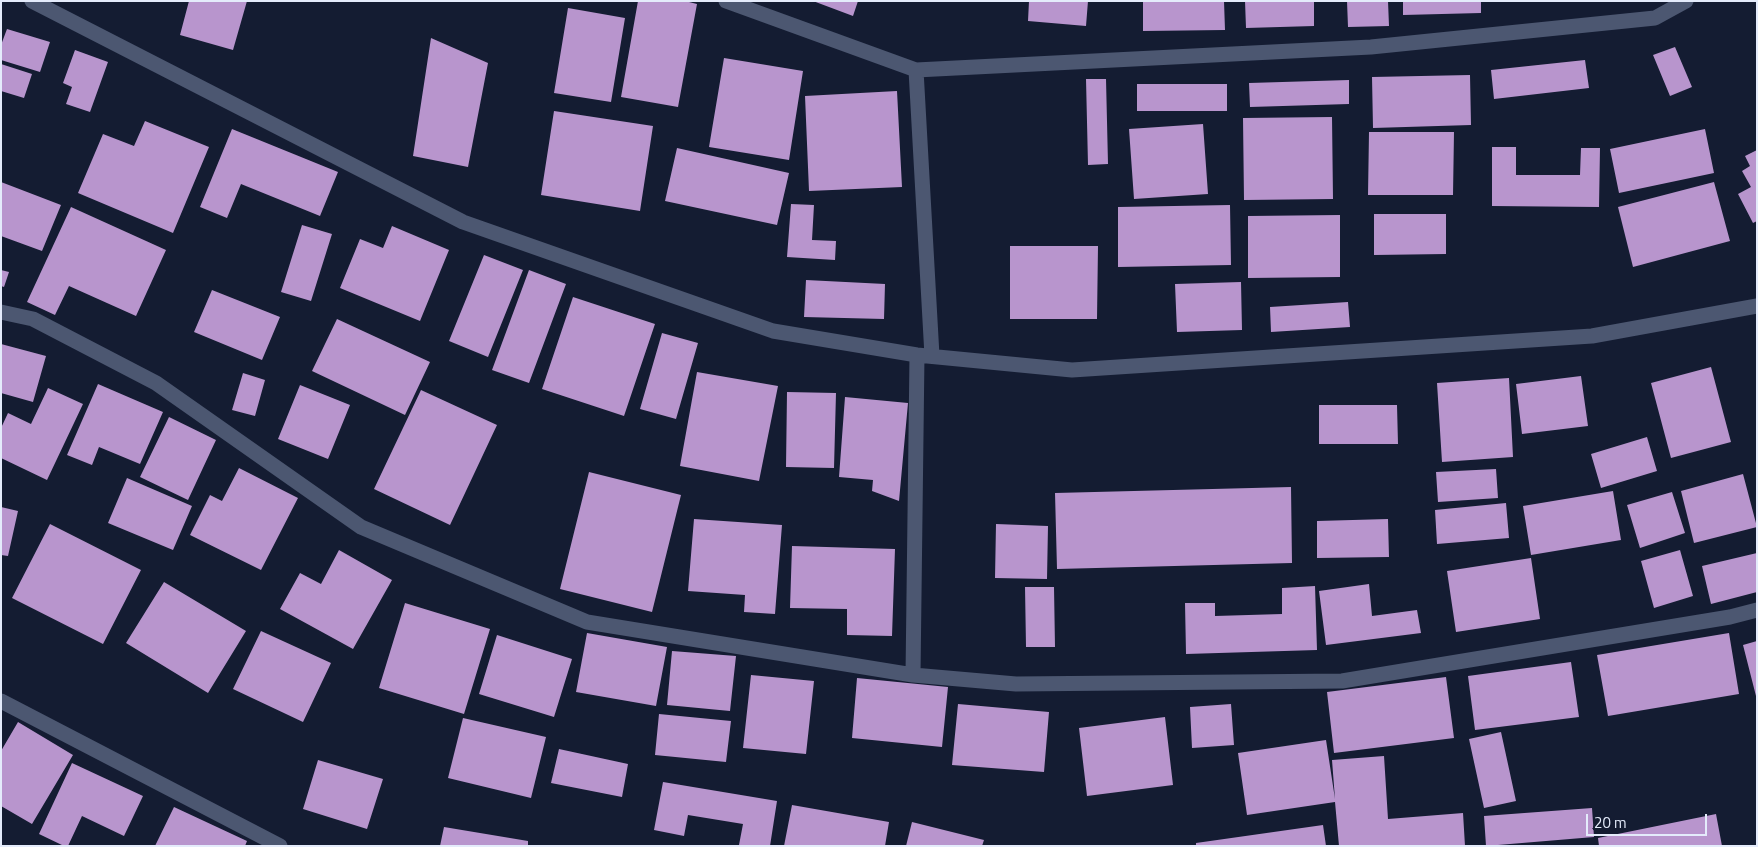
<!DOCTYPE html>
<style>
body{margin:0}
#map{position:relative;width:1758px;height:847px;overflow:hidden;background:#141c32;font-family:"Titillium Web",sans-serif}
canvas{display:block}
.frame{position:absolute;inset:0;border:2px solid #e4ebfb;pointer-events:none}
.scale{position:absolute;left:1586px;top:814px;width:121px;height:22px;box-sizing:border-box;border:2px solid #e4ebfb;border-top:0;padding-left:6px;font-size:15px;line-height:18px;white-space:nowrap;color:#e4ebfb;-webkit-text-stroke:4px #141c32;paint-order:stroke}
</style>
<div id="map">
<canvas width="1758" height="847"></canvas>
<div class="frame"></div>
<div class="scale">20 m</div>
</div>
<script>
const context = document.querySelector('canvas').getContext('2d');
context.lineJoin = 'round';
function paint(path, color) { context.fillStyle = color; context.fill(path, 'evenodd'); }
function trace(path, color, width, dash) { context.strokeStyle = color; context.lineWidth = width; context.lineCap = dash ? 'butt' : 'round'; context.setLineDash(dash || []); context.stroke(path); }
paint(new Path2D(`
 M189,1H247L233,50L180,35Z
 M638,1H685L697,4L678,107L621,97Z
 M813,1H858L853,16Z
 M1029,1H1088L1086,26L1028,21Z
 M1143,1H1224L1225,30L1143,31Z
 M1245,1H1314V26L1246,28Z
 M1347,1H1388L1389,26L1348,27Z
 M1403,1H1481V13L1403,15Z
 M568,8L625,18L611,102L554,93Z
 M7,29L50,42L40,72L1,60V45Z
 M431,38L488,63L468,167L413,156Z
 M1675,47L1692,87L1670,96L1653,55Z
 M75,50L108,62L90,112L66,104L72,87L63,83Z
 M724,58L803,71L789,160L709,147Z
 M1585,60L1589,88L1494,99L1491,70Z
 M1,64L32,74L24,98L1,91Z
 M1470,75L1471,125L1373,128L1372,77Z
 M1086,79H1106L1108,164L1088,165Z
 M1349,80V104L1250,107L1249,83Z
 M1137,84H1227V111H1137Z
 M897,91L902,187L809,191L805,96Z
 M554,111L653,126L640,211L541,195Z
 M1332,117L1333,199L1244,200L1243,118Z
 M145,121L209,147L173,233L78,193L103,134L134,146Z
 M1203,124L1208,194L1134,199L1129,129Z
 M232,129L338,172L320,216L241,184L227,218L200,207Z
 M1705,129L1714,173L1619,193L1610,149Z
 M1369,132H1454L1453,195H1368Z
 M1492,147H1516V175H1580L1581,148H1600L1599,207L1492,206Z
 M677,148L789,173L777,225L665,201Z
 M1757,150V221L1753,223L1738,194L1751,187L1742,171L1750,166L1745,156Z
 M1,182L61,205L42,251L1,236Z
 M1714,182L1730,241L1633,267L1618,207Z
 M791,204L814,205L812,240L836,241L835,260L787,257Z
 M1230,205L1231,265L1118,267V207Z
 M71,207L166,250L136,316L69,286L55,315L27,302Z
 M1374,214H1446V254L1374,255Z
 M1340,215V277L1248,278V216Z
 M302,225L332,234L311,301L281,292Z
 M392,226L449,250L420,321L340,288L360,239L383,248Z
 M1010,246H1098L1097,319H1010Z
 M484,255L523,270L488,357L449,341Z
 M1,270L9,272L4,287L1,286Z
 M529,270L566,284L529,383L492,370Z
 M806,280L885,284L884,319L804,317Z
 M1241,282L1242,330L1177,332L1175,284Z
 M212,290L280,317L262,360L194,332Z
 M573,297L655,324L624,416L542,389Z
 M1348,302L1350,327L1271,332L1270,307Z
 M337,319L430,362L405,415L312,371Z
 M662,333L698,343L676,419L640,409Z
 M1,344L46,356L33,402L1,393Z
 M1711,367L1731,442L1671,458L1651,383Z
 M697,372L778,386L759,481L680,466Z
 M243,373L265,380L255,416L232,410Z
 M1581,376L1588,426L1522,434L1516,384Z
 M1509,378L1513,457L1442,462L1437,383Z
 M98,384L163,412L140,464L99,447L92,465L67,455Z
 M300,385L350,405L328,459L278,439Z
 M48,388L83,404L47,480L1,458V428L8,413L31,424Z
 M421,390L497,425L450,525L374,489Z
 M787,392L836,393L834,468L786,467Z
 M845,397L908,403L899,501L872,491L873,480L839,477Z
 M1319,405H1397L1398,444H1319Z
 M169,417L216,440L188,500L140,477Z
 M1647,437L1657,471L1601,488L1591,454Z
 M239,468L298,498L261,570L190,535L210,495L222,501Z
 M1496,469L1498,498L1438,502L1436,472Z
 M589,472L681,495L652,612L560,589Z
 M1743,474L1757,527L1694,543L1681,491Z
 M127,478L192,506L173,550L108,523Z
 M1291,487L1292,563L1057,569L1055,493Z
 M1613,491L1621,540L1531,555L1523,506Z
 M1672,492L1685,533L1640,548L1627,505Z
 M1506,503L1509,538L1437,544L1435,510Z
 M1,507L18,511L8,556L1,555Z
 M694,519L782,525L775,614L744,612L745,595L688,591Z
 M1388,519L1389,557L1317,558V521Z
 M50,524L141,570L103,644L12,598Z
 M996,524L1048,526L1047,579L995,578Z
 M792,546L895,549L892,636L847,635V609L790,608Z
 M339,550L392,580L353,649L280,609L300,573L321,584Z
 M1680,550L1693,596L1654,608L1641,561Z
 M1757,553V592L1711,604L1702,566Z
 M1531,558L1540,619L1456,632L1447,571Z
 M164,582L246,631L208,693L126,643Z
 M1369,584L1372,616L1417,610L1421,633L1326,645L1319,591Z
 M1315,586L1317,650L1186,654L1185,603H1215V616L1282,614V588Z
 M1025,587H1054L1055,647H1026Z
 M405,603L490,629L464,714L379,688Z
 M261,631L331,663L303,722L233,689Z
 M587,633L667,647L656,706L576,692Z
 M1729,633L1739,694L1608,716L1597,655Z
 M497,635L572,659L554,717L479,694Z
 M1757,641V696H1756L1743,645Z
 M672,651L736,656L730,711L667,705Z
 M1571,662L1579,717L1475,730L1468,676Z
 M751,675L814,681L806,754L743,748Z
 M1446,677L1454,738L1334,753L1327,692Z
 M857,678L948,687L942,747L852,738Z
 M958,704L1049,712L1044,772L952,765Z
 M1231,704L1234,745L1192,748L1190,707Z
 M659,714L731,721L726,762L655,755Z
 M1165,717L1173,785L1087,796L1079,728Z
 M463,718L546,737L531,798L448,778Z
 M18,722L73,755L32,824L1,806V751Z
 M1501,732L1516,801L1484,808L1469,739Z
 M1326,740L1335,799L1332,760L1384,756L1388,819L1463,813L1465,846H1339L1335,802L1247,815L1238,753Z
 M559,749L628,764L622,797L551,783Z
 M318,760L383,779L367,829L303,809Z
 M72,763L143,796L124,836L82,816L68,846H64L39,834Z
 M663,782L777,801L770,846L739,845L743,824L688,815L684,836L654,830Z
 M792,805L889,822L885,846H784Z
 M174,807L247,841L245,846H155Z
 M1592,808L1594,837L1486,846L1484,816Z
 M1716,814L1722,846H1599L1598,838Z
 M912,822L984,840L982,846H906Z
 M1323,825L1326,846H1196V843Z
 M444,827L528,841V846H440Z`), '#b895cd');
trace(new Path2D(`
 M32,1L463,222L773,331L917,355L1072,370L1592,336L1757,306
 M726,1L916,70L1371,47L1655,18L1686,1
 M916,70L932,356
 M1,312L33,319L156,383L361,527L587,622L913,675L1016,684L1342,681L1730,617L1757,610
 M913,675L917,355
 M1,701L280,846`), '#4c5771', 15);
</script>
